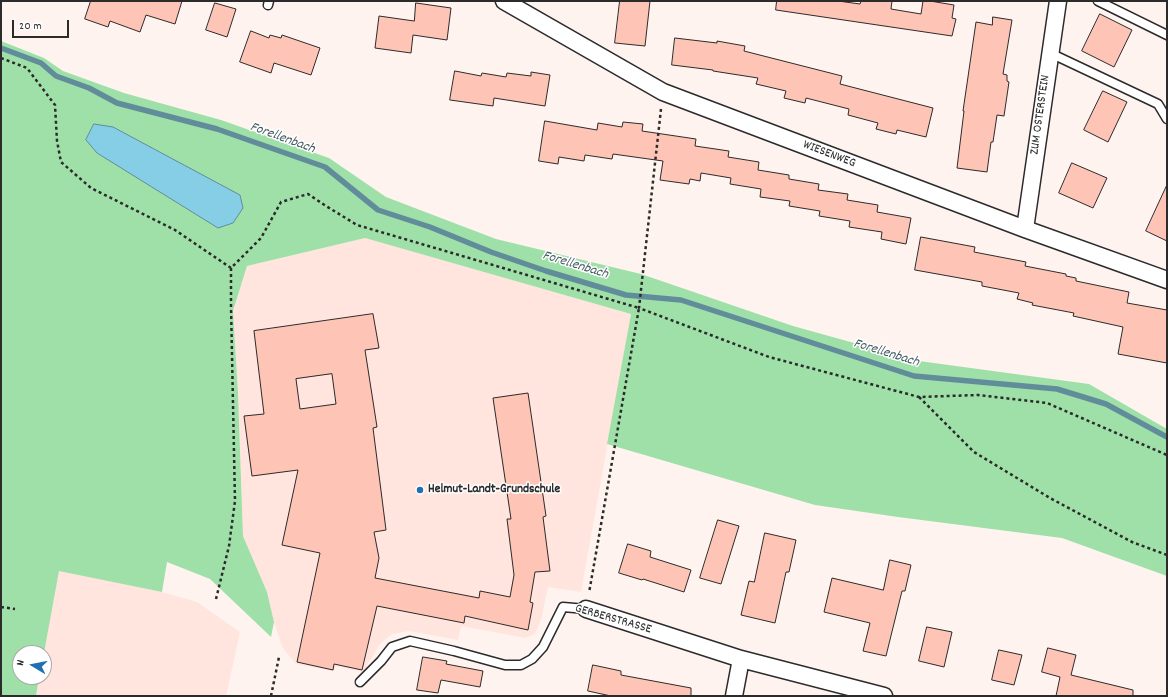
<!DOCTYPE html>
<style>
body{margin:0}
#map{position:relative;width:1168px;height:697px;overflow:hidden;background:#fff3f0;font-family:Dekko,sans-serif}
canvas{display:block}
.frame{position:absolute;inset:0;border:2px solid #2b2b2b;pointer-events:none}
.north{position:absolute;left:12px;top:645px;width:40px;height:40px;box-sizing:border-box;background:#fff;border:1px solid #aaa;border-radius:50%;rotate:280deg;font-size:11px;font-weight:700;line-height:16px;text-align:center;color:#2b2b2b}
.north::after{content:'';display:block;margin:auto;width:14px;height:18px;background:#1f6fb2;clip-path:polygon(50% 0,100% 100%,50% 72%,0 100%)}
.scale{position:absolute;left:12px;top:20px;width:57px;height:18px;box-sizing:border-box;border:2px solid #2b2b2b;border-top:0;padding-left:5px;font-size:12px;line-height:14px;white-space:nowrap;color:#2b2b2b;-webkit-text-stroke:3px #fff;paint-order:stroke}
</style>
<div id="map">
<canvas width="1168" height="697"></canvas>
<div class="frame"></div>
<div class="north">N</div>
<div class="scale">20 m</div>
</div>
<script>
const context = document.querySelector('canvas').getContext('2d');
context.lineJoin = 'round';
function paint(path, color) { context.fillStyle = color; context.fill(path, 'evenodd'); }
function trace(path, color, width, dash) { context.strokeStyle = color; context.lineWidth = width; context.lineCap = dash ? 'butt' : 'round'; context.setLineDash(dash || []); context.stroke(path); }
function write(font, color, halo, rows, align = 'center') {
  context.font = font + ' Dekko,sans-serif'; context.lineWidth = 3; context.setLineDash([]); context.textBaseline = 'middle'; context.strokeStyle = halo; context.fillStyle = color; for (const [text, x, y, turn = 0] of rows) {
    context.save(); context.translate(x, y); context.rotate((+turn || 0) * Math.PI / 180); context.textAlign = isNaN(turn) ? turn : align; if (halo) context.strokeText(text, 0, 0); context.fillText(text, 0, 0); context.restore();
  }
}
paint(new Path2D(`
 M365,238L631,314L581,592L548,587L541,620L535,634L525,638L461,626L458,640L409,631L392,634L380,644L363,672L336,666L334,671L296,664L282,647L274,622L267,592L243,536L238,393L233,312L247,266Z
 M59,570L162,592L197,602L240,632L226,696H36L39,677H44V653Z`), '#ffe5de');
paint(new Path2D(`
 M1,41L44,58L63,71L124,93L221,120L329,158L386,197L496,239L641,274L793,326L919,361L1089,384L1167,429V576L1062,538L898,517L815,505L607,444L631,314L365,238L247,266L233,311L238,393L243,536L267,592L274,622L271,637L210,579L167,562L162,592L59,571L44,653H20V677H39L36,696H1Z`), '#9fe0a9');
const water = new Path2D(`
 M94,124L113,127L240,195L243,208L233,223L218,228L97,153L86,140Z`);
paint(water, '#85cee6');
trace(water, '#618d9b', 1);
trace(new Path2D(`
 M1,48L41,63L56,76L89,88L117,103L217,129L325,167L378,210L430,227L491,252L546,271L626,295L681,300L914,376L1057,389L1106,404L1167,437`), '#618d9b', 5.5);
const building = new Path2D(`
 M91,1H182L175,24L146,15L140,32L110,21L108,27L85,19Z
 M620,1H650L645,46L615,43Z
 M777,1H838L860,4L861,1H892L891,9L921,14L923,1H930L954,5L952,18L956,19L952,36L776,10Z
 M215,3L236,9L227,37L206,30Z
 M416,3L451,8L447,40L413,35L411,53L375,48L379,16L414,21Z
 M1100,14L1132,30L1114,67L1082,51Z
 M993,17L1012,20L1003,74L1007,75V81L1009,82L1004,116L997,115L993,142H991L987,172L957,168L964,111H963L976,22L992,25Z
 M251,31L269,38L270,35L281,38L282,35L320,48L311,75L274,63L271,73L240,62Z
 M675,38L717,43V41L745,46L744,51L842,76L840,84L933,108L926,137L897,130L896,134L876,129L878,123L848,115L849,109L806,98L805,103L784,98L786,91L756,84L758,78L713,71V70L672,65Z
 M455,71L481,76L482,73L506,77L507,73L531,76V72L550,75L545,106L494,98L493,106L450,100Z
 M1103,91L1127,102L1108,142L1084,130Z
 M545,121L597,130L598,123L622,127L623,122L643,124L642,131L696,139L695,146L729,151L728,157L759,162L758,170L789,175V179L819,184L818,190L848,194L847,200L878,205L877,212L911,218L906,244L881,239L882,232L849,227L850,221L819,216L820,211L789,206L790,201L760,197L761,189L730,184L731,178L701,173L700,181L690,179L689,184L660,180L663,161L613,154L612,159L585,155L584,161L559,157L558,164L539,161Z
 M1072,163L1107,178L1093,208L1059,193Z
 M1167,185V241L1146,231Z
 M921,237L975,247L974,252L1026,262L1025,266L1066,274V276L1076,278V281L1129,292L1127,303L1167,310V363L1118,354L1123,327L1073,316L1074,313L1032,305L1033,303L1017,299L1019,293L982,286V282L915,270Z
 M373,314L379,348L365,350L377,427L373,428L386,530L374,532L379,558L375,578L479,598L480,591L510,597L514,575L507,519H511L493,398L528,393L546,516L543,517L550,571L535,572L530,602L533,603L528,630L465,616L464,623L377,606L362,670L334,664L333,670L297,662L320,553L282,545L298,470L252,476L244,416L264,414L254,331ZM332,374L336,404L300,409L296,379Z
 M718,520L739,526L721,584L700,578Z
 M765,533L796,540L789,572H786L775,623L741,615L749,581L754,582Z
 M628,544L651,551L650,557L691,570L684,592L643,579L642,580L619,573Z
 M890,560L911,565L905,591H902L886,656L863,651L870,623L824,612L832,578L883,590Z
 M927,627L952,632L944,667L919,661Z
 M1048,648L1076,655L1071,675L1133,690V696H1056L1060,677L1042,672Z
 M999,650L1022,655L1014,685L992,680Z
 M423,657L447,661L446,664L483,671L480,687L441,680L438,693L417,690Z
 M593,665L621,671V675L691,688V696H611L588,691Z`);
paint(building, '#fec4b5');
trace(building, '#2b2b2b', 1);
const lane = new Path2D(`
 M1098,1L1167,35
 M268,5L269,1
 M1050,53L1158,104L1167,119
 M360,682L381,661L392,647L410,641L454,651L505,665H521L532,659L543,647L563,607L586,609`);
const street = new Path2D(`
 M504,1L663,92L1025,229L1167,280
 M1025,229L1058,1
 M586,609L741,659L884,696
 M734,696L741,659`);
trace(lane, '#2b2b2b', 11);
trace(street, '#2b2b2b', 19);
trace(new Path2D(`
 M1,58L27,68L55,105L57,141L61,162L91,188L175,230L231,268
 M661,109L639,308L769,357L919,397L978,395L1047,403L1167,455
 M919,397L974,452L1050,498L1132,542L1167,555
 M216,599L229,546L235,501L231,306V268L261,238L281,202L308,194L326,206L357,225L639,308L589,593
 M1,607L15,609
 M271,696L279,657`), '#2b2b2b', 2.5, [3, 3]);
trace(lane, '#fff', 8);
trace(street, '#fff', 16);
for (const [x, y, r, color] of [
 [420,490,4,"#1f6fb2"]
]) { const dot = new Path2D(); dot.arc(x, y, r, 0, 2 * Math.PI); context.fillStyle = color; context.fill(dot); trace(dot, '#fff', 1.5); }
write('13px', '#2b2b2b', '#fff', [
 ["ZUM OSTERSTEIN",1041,115,-82],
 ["WIESENWEG",829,155,21],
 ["GERBERSTRASSE",613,620,16]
]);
write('bold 13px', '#2b2b2b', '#fff', [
 ["Helmut-Landt-Grundschule",428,490]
], 'left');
write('italic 14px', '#465c63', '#fff', [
 ["Forellenbach",282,139,20],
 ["Forellenbach",575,266,17],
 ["Forellenbach",886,354,17]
]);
</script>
